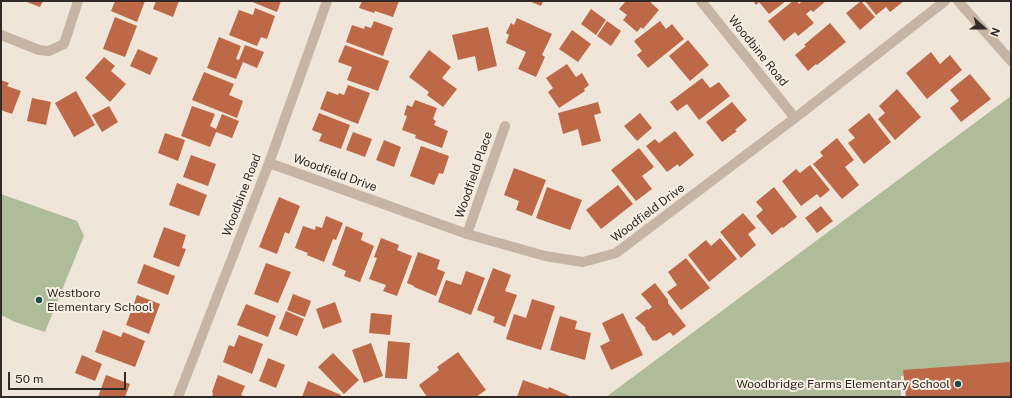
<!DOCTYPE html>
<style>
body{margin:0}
#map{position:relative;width:1012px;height:398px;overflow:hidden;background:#efe5d8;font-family:"Public Sans",sans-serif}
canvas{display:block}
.frame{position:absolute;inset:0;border:2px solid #322a26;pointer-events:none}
.north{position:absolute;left:964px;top:8px;width:40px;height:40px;-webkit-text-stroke:3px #f7efe4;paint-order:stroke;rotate:111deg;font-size:11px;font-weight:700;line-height:16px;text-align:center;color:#322a26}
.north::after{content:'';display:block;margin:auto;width:14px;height:18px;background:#322a26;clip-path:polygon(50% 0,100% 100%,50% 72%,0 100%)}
.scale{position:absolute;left:8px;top:372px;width:118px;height:18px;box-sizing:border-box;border:2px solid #322a26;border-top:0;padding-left:5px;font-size:12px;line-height:14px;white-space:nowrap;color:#322a26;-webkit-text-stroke:3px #f7efe4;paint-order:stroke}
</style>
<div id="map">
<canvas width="1012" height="398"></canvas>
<div class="frame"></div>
<div class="north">N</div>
<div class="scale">50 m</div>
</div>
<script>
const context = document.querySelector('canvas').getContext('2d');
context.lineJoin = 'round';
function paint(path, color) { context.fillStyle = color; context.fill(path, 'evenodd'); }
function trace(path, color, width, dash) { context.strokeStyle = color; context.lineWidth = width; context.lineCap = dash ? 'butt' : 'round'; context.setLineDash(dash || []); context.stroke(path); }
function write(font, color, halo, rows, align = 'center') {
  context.font = font + ' "Public Sans",sans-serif'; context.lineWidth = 4; context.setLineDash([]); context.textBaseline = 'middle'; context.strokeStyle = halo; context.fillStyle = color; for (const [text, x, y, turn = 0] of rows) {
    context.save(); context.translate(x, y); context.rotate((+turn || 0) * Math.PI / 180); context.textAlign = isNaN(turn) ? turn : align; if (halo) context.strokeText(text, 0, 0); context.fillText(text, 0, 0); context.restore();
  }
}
paint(new Path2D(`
 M1011,96V368L901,376V397H606Z
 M1,194L77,221L84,236L45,332L15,322L1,315Z`), '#afbc99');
paint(new Path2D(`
 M24,1H43L40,7Z
 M115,1H145L137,22L111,11Z
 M156,1H179L173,17L153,9Z
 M250,1H281L277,12Z
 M362,1H399L393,17L375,11L374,13L359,8Z
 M529,1H543L541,6Z
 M626,1H644L646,2L649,1L659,10L643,29L641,27L637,32L623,20L627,15L619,9Z
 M753,1H786L769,14L759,2L756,5Z
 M793,1H797L799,4L802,1H826L813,12L811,10L806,14L814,23L798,36L795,32L784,41L768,21Z
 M861,1L875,17L860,30L846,13Z
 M865,1H904L890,12L886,7L876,15Z
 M255,8L275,16L267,39L261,37L257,46L229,35L239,10L253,15Z
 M591,9L606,20L596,35L581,24Z
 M115,17L137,26L125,57L103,49Z
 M517,18L552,34L542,55L545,57L536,77L518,69L526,52L506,43L509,35L506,33L511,23L514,25Z
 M374,21L393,28L383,56L346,42L352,25L364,29L365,26L371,28Z
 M607,21L621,31L611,46L597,36Z
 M660,21L666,29L672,24L684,39L648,68L637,55L642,51L634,41Z
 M830,23L846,42L817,65L816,64L808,71L795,55L806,46L804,45Z
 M488,27L497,66L478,71L475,56L458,60L452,35Z
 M572,30L591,44L578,62L559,49Z
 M219,37L241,46L236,59L239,60L245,45L264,52L257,68L243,62L236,79L207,68Z
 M688,40L709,65L690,81L669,56Z
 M345,45L389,61L378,91L347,80L352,67L338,62Z
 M138,49L158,58L150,75L130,66Z
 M429,50L451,67L442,78L457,89L443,107L427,95L429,92L409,77Z
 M931,52L940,64L950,55L962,70L927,99L906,73Z
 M104,57L115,66L111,71L126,84L110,102L85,78Z
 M567,64L576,77L582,73L589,85L584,89L585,91L559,108L548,92L553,88L546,78Z
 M204,72L234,84L229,95L243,101L237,118L192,100Z
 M970,74L991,99L961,122L950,108L959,101L950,90Z
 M702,78L710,88L719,82L730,96L699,120L687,104L677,111L670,102Z
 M1,80L9,83L7,86L21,91L12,114L1,110Z
 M348,85L370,93L358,124L320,109L327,91L338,95L339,93L344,95Z
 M897,89L921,117L895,140L878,119L885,113L879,106Z
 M76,91L95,125L74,137L55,103Z
 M32,98L51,102L46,125L27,121Z
 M415,100L437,108L433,119L436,121L434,125L448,131L442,148L415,138L416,135L402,130L407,116L404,115L407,105L412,107Z
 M598,102L601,113L594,115L601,141L582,146L578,129L563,134L558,113Z
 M732,102L747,120L735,130L737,131L722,142L706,122Z
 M109,106L118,122L102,132L92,115Z
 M192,106L215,114L210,126L216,129L222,114L239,121L232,138L216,132L210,147L181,136Z
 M319,113L350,125L341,149L319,141L322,134L312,130Z
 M640,113L652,128L637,141L624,126Z
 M869,113L891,142L864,164L848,143L855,138L848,130Z
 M675,131L694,155L679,167L678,164L667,172L646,146L655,139L659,143Z
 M353,132L372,139L365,157L346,150Z
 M165,133L185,140L178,161L158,153Z
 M837,138L854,160L845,167L859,185L842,199L813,164L823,156L820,152Z
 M384,140L401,147L394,167L376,160Z
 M421,146L449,156L443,174L439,173L434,185L410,176Z
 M639,148L654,167L642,176L652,189L636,201L611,170Z
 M191,155L216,164L208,186L183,177Z
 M810,165L830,190L820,198L817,194L801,206L782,181L796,169L800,173Z
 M514,168L546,180L532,216L516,210L519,201L504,195Z
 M177,183L207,195L199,216L169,205Z
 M618,185L633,204L601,229L586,210Z
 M547,187L582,200L570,230L536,218Z
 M774,187L797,217L783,228L782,227L772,235L756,216L763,210L756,202Z
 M279,197L300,206L289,234L285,232L277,254L259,247Z
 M821,206L833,221L817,233L805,218Z
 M743,213L756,228L748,234L756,245L741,258L720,232Z
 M326,216L343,223L336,240L333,239L324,262L307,255L308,253L295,248L303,226L315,230L316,226L322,228Z
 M346,226L363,233L361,240L374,246L360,282L344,276L346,271L332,265Z
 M164,227L186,235L182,248L186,249L179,267L153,257Z
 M381,238L399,245L397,250L412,256L397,296L383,291L386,285L369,279L377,258L374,257Z
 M720,238L737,259L709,282L688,255L706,240L711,246Z
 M418,252L440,260L437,269L445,272L436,296L414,287V286L407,283Z
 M686,258L710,288L681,310L667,292L677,285L668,272Z
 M266,263L291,272L278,303L254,294Z
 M144,264L175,276L168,295L137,283Z
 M493,268L511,275L505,291L517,295L505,327L493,322L495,317L477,310Z
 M466,271L485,278L471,315L438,302L446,280L461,285Z
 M655,283L668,300V303L686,326L673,336L670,332L656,341L655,340L653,341L645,329L646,328L635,318L647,309L648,310L652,307L641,294Z
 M293,294L311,301L305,317L287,310Z
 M137,295L160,304L149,334L126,325Z
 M532,299L555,306L541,350L506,339L514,314L526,318Z
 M335,302L342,322L323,329L316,309Z
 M246,304L276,316L268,337L237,325Z
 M286,311L304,319L297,336L279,329Z
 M371,313L392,315L390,335L369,333Z
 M623,313L643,355L611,370L600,346L610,341L602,323Z
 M560,316L577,321L575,329L591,333L585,360L550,350Z
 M103,330L121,337L123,332L145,341L135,367L95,352Z
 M239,335L263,344L252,374L223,362L229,345L234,347Z
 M388,341L410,343L407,379L385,378Z
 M371,343L383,376L364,383L352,350Z
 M458,352L486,390L476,397H427L419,385L439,370L437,367Z
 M333,353L359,380L344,394L318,367Z
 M82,355L102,364L95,381L75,373Z
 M268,358L285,365L276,388L259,381Z
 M1011,362V397H906L903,370Z
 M106,375L130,384L125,397H98Z
 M218,375L245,386L241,395L246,397H212L213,393L212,392Z
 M523,380L548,389L549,387L572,397H517Z
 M308,381L341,395L340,397H302Z`), '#bd6947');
trace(new Path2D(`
 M701,1L795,118
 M958,1L1011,61
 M1,35L39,50L49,51L64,44L78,1
 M269,163L467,234L545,256L583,262L616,253L795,118L945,1
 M467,234L505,126
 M178,397L269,163L327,1`), '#c6b5a5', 10);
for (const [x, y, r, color] of [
 [39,300,4,"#1f4b50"],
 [958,384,4,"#1f4b50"]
]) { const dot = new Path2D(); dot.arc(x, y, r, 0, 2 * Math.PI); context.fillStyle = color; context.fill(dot); trace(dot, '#f7efe4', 1.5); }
write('12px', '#322a26', '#f7efe4', [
 ["Woodbine Road",758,51,51],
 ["Woodfield Drive",335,173,20],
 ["Woodfield Place",474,175,-71],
 ["Woodbine Road",242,195,-69],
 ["Woodfield Drive",648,213,-37]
]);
write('12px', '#322a26', '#f7efe4', [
 ["Westboro",47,293],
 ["Elementary School",47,307],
 ["Woodbridge Farms Elementary School",950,384,"right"]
], 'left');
</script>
